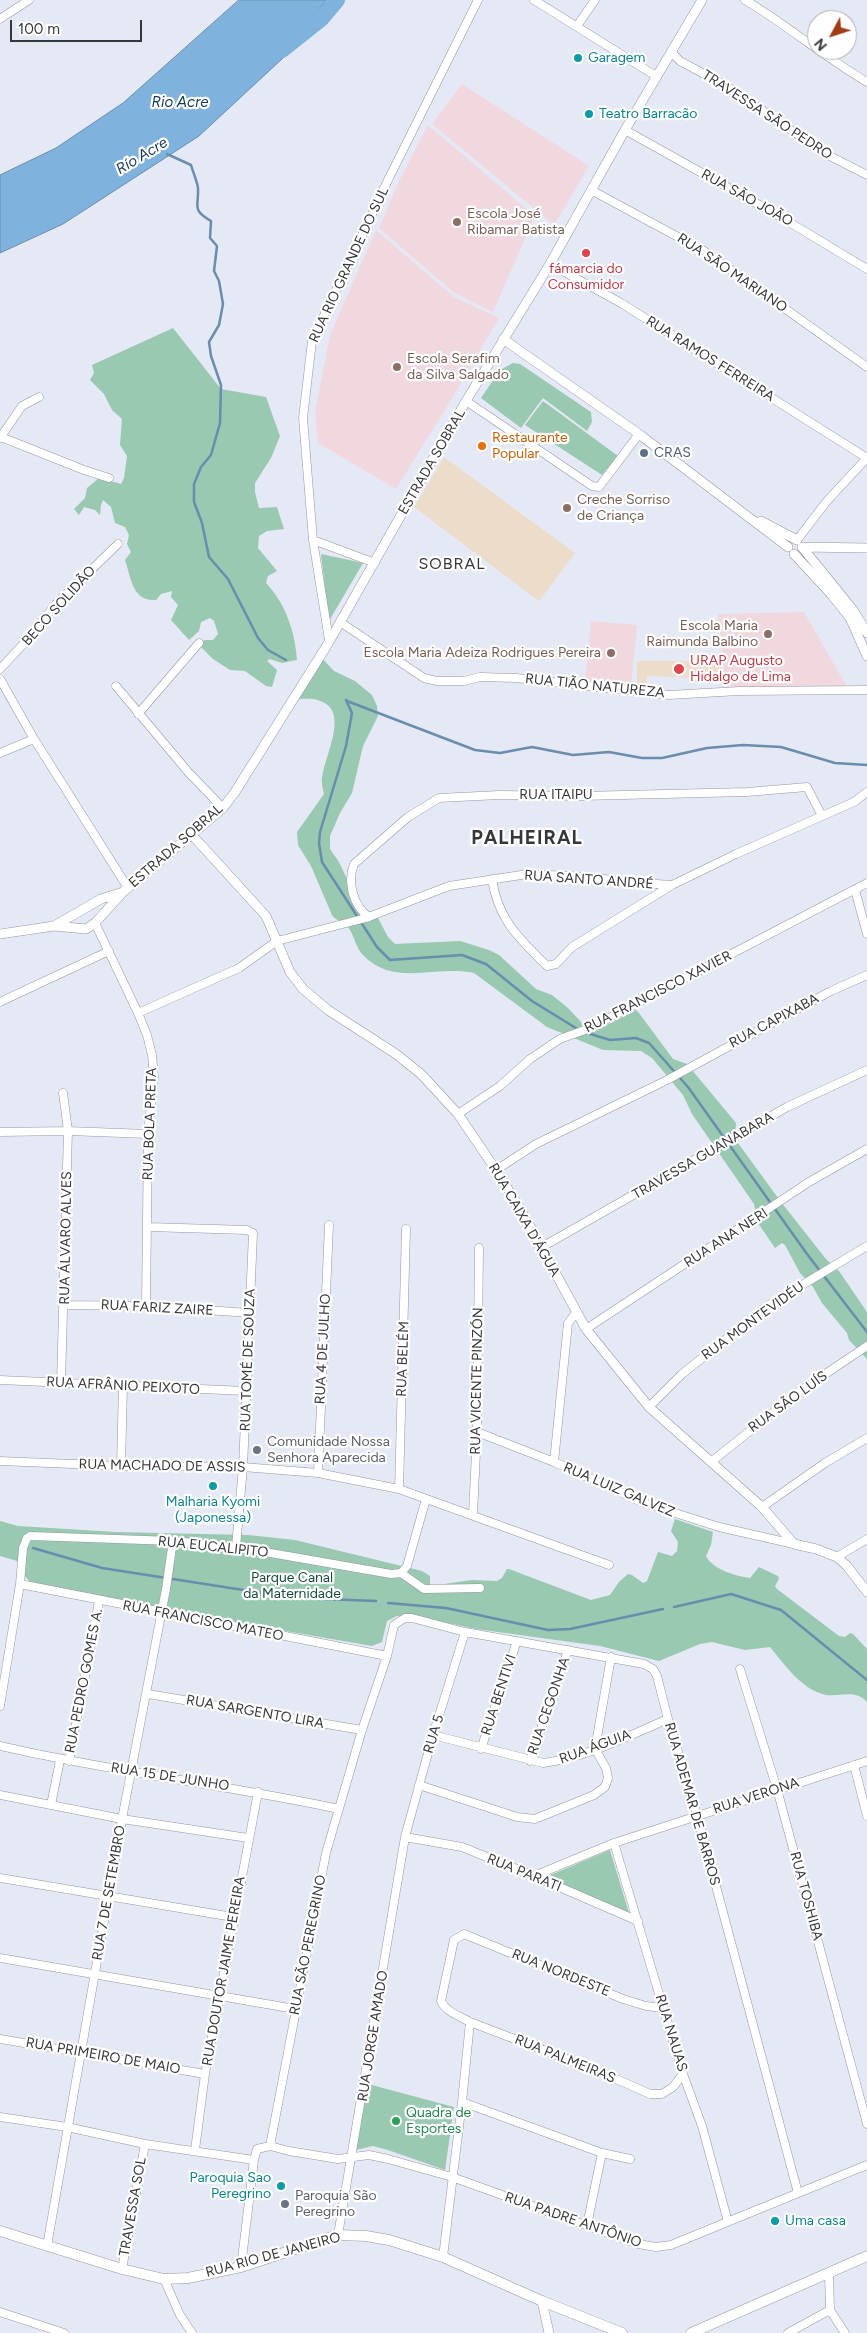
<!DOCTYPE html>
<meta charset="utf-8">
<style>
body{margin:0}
#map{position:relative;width:867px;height:2333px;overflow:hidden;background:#e5e9f5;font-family:Figtree,sans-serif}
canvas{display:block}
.north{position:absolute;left:807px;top:10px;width:50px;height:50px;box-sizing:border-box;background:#fff;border:1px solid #afafb1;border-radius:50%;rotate:230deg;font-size:14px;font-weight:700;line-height:20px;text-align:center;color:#36373c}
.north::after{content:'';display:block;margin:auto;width:18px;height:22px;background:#a13b13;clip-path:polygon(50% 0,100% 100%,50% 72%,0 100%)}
.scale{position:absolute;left:10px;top:20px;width:132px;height:22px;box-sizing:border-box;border:2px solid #36373c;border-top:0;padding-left:6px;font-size:15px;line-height:18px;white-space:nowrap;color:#36373c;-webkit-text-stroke:4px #fff;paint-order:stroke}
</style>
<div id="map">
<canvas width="867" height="2333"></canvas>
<div class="north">N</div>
<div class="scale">100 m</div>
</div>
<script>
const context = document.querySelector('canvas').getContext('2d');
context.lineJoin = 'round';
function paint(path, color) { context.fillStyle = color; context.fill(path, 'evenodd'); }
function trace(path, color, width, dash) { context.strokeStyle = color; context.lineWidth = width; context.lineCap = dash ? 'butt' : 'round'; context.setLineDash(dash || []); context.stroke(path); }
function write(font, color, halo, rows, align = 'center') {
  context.font = font + ' Figtree,sans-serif'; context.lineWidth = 4.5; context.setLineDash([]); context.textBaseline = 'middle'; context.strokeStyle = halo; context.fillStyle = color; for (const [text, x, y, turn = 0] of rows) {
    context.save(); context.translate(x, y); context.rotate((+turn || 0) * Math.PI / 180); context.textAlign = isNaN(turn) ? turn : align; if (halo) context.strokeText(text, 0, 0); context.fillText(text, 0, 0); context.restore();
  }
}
paint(new Path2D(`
 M462,84L589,166L554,225L432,124Z
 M428,125L535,216L493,312L453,292L379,228L399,181Z
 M376,230L454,297L499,318L451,400L396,489L318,443L315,412L330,335Z
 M804,612L847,687L726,689L718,614Z
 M591,621L637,625L631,685L585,681Z`), '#f1d8df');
paint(new Path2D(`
 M444,457L575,553L539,601L414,507Z
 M637,661H719L722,679L647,676L646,687L637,685Z`), '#ebddca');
paint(new Path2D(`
 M173,328L221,389L266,397L280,436L271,458L255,483V492L259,508L277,507L284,529L267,531L259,536L258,548L277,571L268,576L266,583C286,604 295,632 297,660L282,663L270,659L267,661L277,670L272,687L266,686L245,671L230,670L213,659L200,646L204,640H213L218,634L214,621L210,618L201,622L199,631L189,640L171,620L178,605L171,597L172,591L161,594L156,600C132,602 131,577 125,560L131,552L127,544L129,535L125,527L115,523L111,507L103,500L101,505L100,515L95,510L84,507L79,515L74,509L85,498L87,488L99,478L121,484L124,478L127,456L120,445L122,419L112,410L104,394L90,380L94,373L92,365Z
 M513,363L520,364L591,412L592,422L587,431L543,398L521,428L481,398L500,370Z
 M543,401L618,456L602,475L525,425Z
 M321,554L363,563L329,621Z
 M320,656L334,671L355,681L372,695L377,706L378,716L363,746L352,793L340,813L330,836V849L339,862L354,894L361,905L378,918L388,937L395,944L460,941L489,950L499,955L536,989L552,995L568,1008L582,1023L601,1028L636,1010L639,1013L673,1059L687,1064L736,1123L735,1139L781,1202L826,1259L839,1271L867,1312V1359L849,1340L847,1333L822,1303L813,1287L800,1273L785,1245L782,1243L775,1248L758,1223L754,1204L692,1114L683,1095L652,1058L641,1051L603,1050L547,1027L474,973C437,965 394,987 364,956C355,948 355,935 347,926C342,921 336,921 332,915L311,866L298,845L297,832L324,794C323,790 322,786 322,783C321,760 354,709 317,700C310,698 301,699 294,700Z
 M675,1519L713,1532L711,1545L706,1556C713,1570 736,1576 750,1578L759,1567L778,1576L779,1579L775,1586L777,1589L839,1636L845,1637L850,1633L853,1634L867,1649V1702C855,1689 841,1697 826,1695C802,1690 785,1665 770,1647L745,1650L712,1642L700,1644L659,1661L600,1646L476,1629L419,1617L397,1616L387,1621L382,1642L372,1646L187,1614L30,1582L19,1569L17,1561L0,1556V1521L18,1526L116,1532L248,1535L295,1540L422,1571L430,1576V1586L472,1580L497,1581L502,1578L507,1569H509L591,1600L610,1595L619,1582L628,1574L632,1575L643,1583L647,1581L658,1552L672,1556L677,1551L678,1542L671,1531Z
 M610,1850L629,1913L546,1877Z
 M368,2084L454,2107L445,2170L388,2150L373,2146L356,2150Z`), '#99c9b1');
const water = new Path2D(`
 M239,0H326L283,58L199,136L63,224L0,253V175L56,148L123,103Z`);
paint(water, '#7fb2dd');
trace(water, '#698dad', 1);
trace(new Path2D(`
 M167,154L191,165C193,172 197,181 198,188C199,207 191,209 211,221L210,238L217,246L214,271L219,281L223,304L219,325L209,342L211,356L221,385L220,423L211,455L201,467L194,484V502L202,523L209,557L228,579L258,638L268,650L286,660
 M346,700L352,713L346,746L320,832L319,843L322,862L377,947L390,960L462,955L486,964L532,1001L579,1030
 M347,701L475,750L500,753L532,747L573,755L609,752L642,758H662L707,748L743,745L781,747L835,763L867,765
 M584,1032L610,1040L636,1038L649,1043L688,1087L807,1254L867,1332
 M33,1548L102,1568L295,1598L376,1601
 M388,1603L446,1608L548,1630L570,1629L663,1609
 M674,1607L731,1594L781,1610L867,1680`), '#698dad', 2.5);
trace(new Path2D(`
 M282,50L321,19L337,0`), '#7fb2dd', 16);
const minor = new Path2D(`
 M534,0L656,76
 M745,0C787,25 824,57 867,82
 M0,19L29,0
 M577,26L595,0
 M671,52L680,61L728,87L826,154L867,175
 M625,130L779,216L867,269
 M591,190L704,251L867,367
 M550,264L621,303L867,458
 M466,401L592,486L599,487L639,434
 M1,437L84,470L109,478
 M0,438L22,406L39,397
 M313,540L375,563
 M797,540L827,501L867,458
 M340,622L424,678L437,681H464L480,677L516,678L669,695L739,691L867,690
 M329,640L313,540L303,418L312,341L389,178L478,0
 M0,669L28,639L55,605L118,544
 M0,679L34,739L128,888
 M116,686L189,773L223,808
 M138,714L199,643
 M0,753L34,739
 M492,879C498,920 519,938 547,966L556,964L572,947L672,885L736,854L838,809L854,802L867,792
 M855,890L867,934
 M369,917C353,906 347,882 354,864L408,817L439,798L499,795L581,796L747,792L807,787L822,816
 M95,923L138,1013L147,1035L152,1055L154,1077L148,1134L146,1306
 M0,1002L109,951
 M138,1013L239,968L277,941L366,918L449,886L528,874L590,877L625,882L672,885
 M458,1114L500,1086L530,1059L560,1039L590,1028L867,883
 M0,1132L68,1131L148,1134
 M496,1170L536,1144L667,1080L831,991L867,975
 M148,1227L247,1230L253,1233L243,1467L236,1547
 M542,1247L787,1107L867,1070
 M65,1305L146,1306L250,1313
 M586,1329L809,1182L867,1149
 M0,1380L246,1391
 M61,1383L68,1131L63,1093
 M649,1407L682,1374L769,1305L867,1246
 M477,1432L554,1462L644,1503L719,1527L794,1544
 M0,1461L121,1466L243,1467L318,1473L399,1489L609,1565
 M554,1462L568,1323L576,1313
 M711,1462L800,1391L867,1346
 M121,1466L123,1386
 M318,1473L329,1225
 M399,1489L406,1229
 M762,1507L825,1463L867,1438
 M473,1514L477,1432L479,1248
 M837,1557L867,1539
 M401,1573L424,1589L480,1588
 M401,1573L407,1566L426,1499
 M20,1584L387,1656
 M740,1669L777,1789L867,2124
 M148,1694L362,1730
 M0,1706L20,1584L23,1548L27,1538L30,1536L173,1541L236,1547L391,1574L401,1573
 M433,1735L543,1763C586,1758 628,1736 668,1719
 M0,1746C112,1772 227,1785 339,1809
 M481,1749L517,1641
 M69,1761L99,1601
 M530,1761L568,1650
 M854,1765L867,1816
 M419,1785L517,1817L535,1819L594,1795L605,1787L608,1778L606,1768L595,1749L611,1657
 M0,1795L122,1819L248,1838
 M51,1805L60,1760
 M405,1837L462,1847L534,1876L638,1921
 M614,1843L683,2074L702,2126L728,2222
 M534,1876L614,1843L867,1761
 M0,1878L233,1917
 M0,1958L295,2009
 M663,2008L646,2006L623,1999L464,1934L454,1940L441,2001C446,2012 460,2016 470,2022L598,2071L650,2094H662L673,2087L683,2074
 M0,2039L205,2074
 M462,2102L602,2153L630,2159
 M0,2117L67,2127L145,2144L254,2160
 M270,2146L289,2151L338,2159L369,2155L388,2159L452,2177L638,2244L656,2247L671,2245L867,2165
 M195,2150L205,2074L258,1792
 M587,2225L602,2153
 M338,2235L405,1837L433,1735L465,1632
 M47,2246L122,1819L166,1589L173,1541
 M443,2257L462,2102L470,2022
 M241,2267L254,2160L257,2149L270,2146L326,1853L362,1730L387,1656L394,1625L405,1618H412L465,1632L644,1664L653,1669L657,1676L668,1719L697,1815L798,2193
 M122,2269L145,2144
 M829,2273L830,2310L845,2333
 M164,2279L180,2315L192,2333
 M0,2312L64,2333
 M788,2333L830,2310`);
const tertiary = new Path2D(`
 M503,339L639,434L788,547
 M761,521L797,540
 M802,547L853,610L867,633
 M802,547L867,548
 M794,554L831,594L850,618L867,656
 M192,835L266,916L290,972L303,989L328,1010L396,1054L421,1074L458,1114L496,1170L521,1210L586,1329L649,1407L762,1507L794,1544L816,1549L837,1557L847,1566L867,1592
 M54,926L101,899L123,892
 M0,934L54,926L86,929L95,923L123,892L223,808L235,792L326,647L466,401L550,264L625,130L702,0
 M542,2301L549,2333`);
const secondary = new Path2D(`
 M0,2231L122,2269L164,2279L188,2278L241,2267L338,2235L366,2236L389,2240L443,2257L542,2301L622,2333
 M691,2333L867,2256`);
trace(minor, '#9396a1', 9);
trace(tertiary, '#9396a1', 10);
trace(secondary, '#9396a1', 11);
trace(minor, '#fff', 8);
trace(tertiary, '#fff', 9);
trace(secondary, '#fff', 10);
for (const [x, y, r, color] of [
 [578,58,5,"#0f9aa8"],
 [589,114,5,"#0f9aa8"],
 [457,222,5,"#8d6e63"],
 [586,253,5,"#e0444e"],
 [397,367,5,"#8d6e63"],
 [482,446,5,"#e8710a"],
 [644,453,5,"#5c6f8a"],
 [567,508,5,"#8d6e63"],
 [768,634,5,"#8d6e63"],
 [611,653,5,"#8d6e63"],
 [679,669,6,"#e0444e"],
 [257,1450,5,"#6b7280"],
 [213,1486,5,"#0f9aa8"],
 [396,2121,5,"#2e9e5b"],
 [281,2186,5,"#0f9aa8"],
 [285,2204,5,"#6b7280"],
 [775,2221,5,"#0f9aa8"]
]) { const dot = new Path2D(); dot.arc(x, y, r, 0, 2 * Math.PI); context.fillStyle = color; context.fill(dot); trace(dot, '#fff', 2); }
write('14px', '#0d838f', '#fff', [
 ["Garagem",588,58],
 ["Teatro Barracão",599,114],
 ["Malharia Kyomi",213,1502,"center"],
 ["(Japonessa)",213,1518,"center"],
 ["Paroquia Sao",271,2178,"right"],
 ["Peregrino",271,2194,"right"],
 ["Uma casa",785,2221]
], 'left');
write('14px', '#36373c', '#fff', [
 ["TRAVESSA SÃO PEDRO",767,115,33],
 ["RUA SÃO JOÃO",747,198,29],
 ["RUA RIO GRANDE DO SUL",349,265,-65],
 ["RUA SÃO MARIANO",732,273,34],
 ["RUA RAMOS FERREIRA",710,359,32],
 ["ESTRADA SOBRAL",432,462,-60],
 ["BECO SOLIDÃO",59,606,-48],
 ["RUA TIÃO NATUREZA",595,686,6],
 ["RUA ITAIPU",556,795],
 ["ESTRADA SOBRAL",176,846,-41],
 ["RUA SANTO ANDRÉ",589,880,4],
 ["RUA FRANCISCO XAVIER",658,992,-27],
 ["RUA CAPIXABA",774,1021,-28],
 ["RUA BOLA PRETA",150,1124,-88],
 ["TRAVESSA GUANABARA",703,1156,-30],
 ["RUA CAIXA D'ÁGUA",524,1220,60],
 ["RUA ÁLVARO ALVES",66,1238,-89],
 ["RUA ANA NERI",726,1238,-33],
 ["RUA FARIZ ZAIRE",157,1308,3],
 ["RUA MONTEVIDÉU",753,1321,-36],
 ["RUA 4 DE JULHO",323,1349,-87],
 ["RUA BELÉM",403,1359,-88],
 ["RUA TOMÉ DE SOUZA",248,1360,-88],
 ["RUA VICENTE PINZÓN",477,1381,-89],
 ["RUA AFRÂNIO PEIXOTO",123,1386,3],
 ["RUA SÃO LUÍS",788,1402,-36],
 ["RUA MACHADO DE ASSIS",162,1466,1],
 ["RUA LUIZ GALVEZ",619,1490,23],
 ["RUA EUCALIPITO",213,1547,6],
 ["RUA FRANCISCO MATEO",203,1621,11],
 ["RUA PEDRO GOMES A.",84,1681,-79],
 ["RUA BENTIVI",499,1695,-72],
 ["RUA CEGONHA",549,1706,-71],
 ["RUA SARGENTO LIRA",255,1712,10],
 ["RUA 5",434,1734,-73],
 ["RUA ÁGUIA",595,1747,-20],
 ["RUA 15 DE JUNHO",170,1777,9],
 ["RUA VERONA",756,1796,-18],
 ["RUA ADEMAR DE BARROS",692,1804,74],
 ["RUA PARATI",524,1873,22],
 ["RUA 7 DE SETEMBRO",109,1893,-80],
 ["RUA TOSHIBA",806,1896,75],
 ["RUA SÃO PEREGRINO",308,1945,-79],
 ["RUA DOUTOR JAIME PEREIRA",224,1971,-80],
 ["RUA NORDESTE",561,1973,22],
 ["RUA NAUAS",671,2033,73],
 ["RUA JORGE AMADO",373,2036,-81],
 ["RUA PRIMEIRO DE MAIO",103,2056,10],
 ["RUA PALMEIRAS",565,2059,22],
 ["TRAVESSA SOL",133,2207,-80],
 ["RUA PADRE ANTÔNIO",573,2220,19],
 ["RUA RIO DE JANEIRO",273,2255,-15]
]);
write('14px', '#785e54', '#fff', [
 ["Escola José",467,214],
 ["Ribamar Batista",467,230],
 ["Escola Serafim",407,359],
 ["da Silva Salgado",407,375],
 ["Creche Sorriso",577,500],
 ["de Criança",577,516],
 ["Escola Maria",758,626,"right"],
 ["Raimunda Balbino",758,642,"right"],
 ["Escola Maria Adeiza Rodrigues Pereira",601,653,"right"]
], 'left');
write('14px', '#be3a42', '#fff', [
 ["fámarcia do",586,269],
 ["Consumidor",586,285],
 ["URAP Augusto",690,661,"left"],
 ["Hidalgo de Lima",690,677,"left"]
]);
write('14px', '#c56008', '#fff', [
 ["Restaurante",492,438],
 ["Popular",492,454]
], 'left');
write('14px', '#4e5e75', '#fff', [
 ["CRAS",654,453]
], 'left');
write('14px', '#5b616d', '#fff', [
 ["Comunidade Nossa",267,1442],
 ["Senhora Aparecida",267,1458],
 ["Paroquia São",295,2196],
 ["Peregrino",295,2212]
], 'left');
write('14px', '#164c36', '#fff', [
 ["Parque Canal",292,1578],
 ["da Maternidade",292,1594]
]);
write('14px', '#27864d', '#fff', [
 ["Quadra de",406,2113],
 ["Esportes",406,2129]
], 'left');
write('italic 15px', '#133957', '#fff', [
 ["Rio Acre",180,103],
 ["Río Acre",142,156,-31]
]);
context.letterSpacing = '1px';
write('16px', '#36373c', '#fff', [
 ["SOBRAL",452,564]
]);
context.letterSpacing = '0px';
context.letterSpacing = '1px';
write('bold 19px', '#36373c', '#fff', [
 ["PALHEIRAL",527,838]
]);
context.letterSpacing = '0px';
</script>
